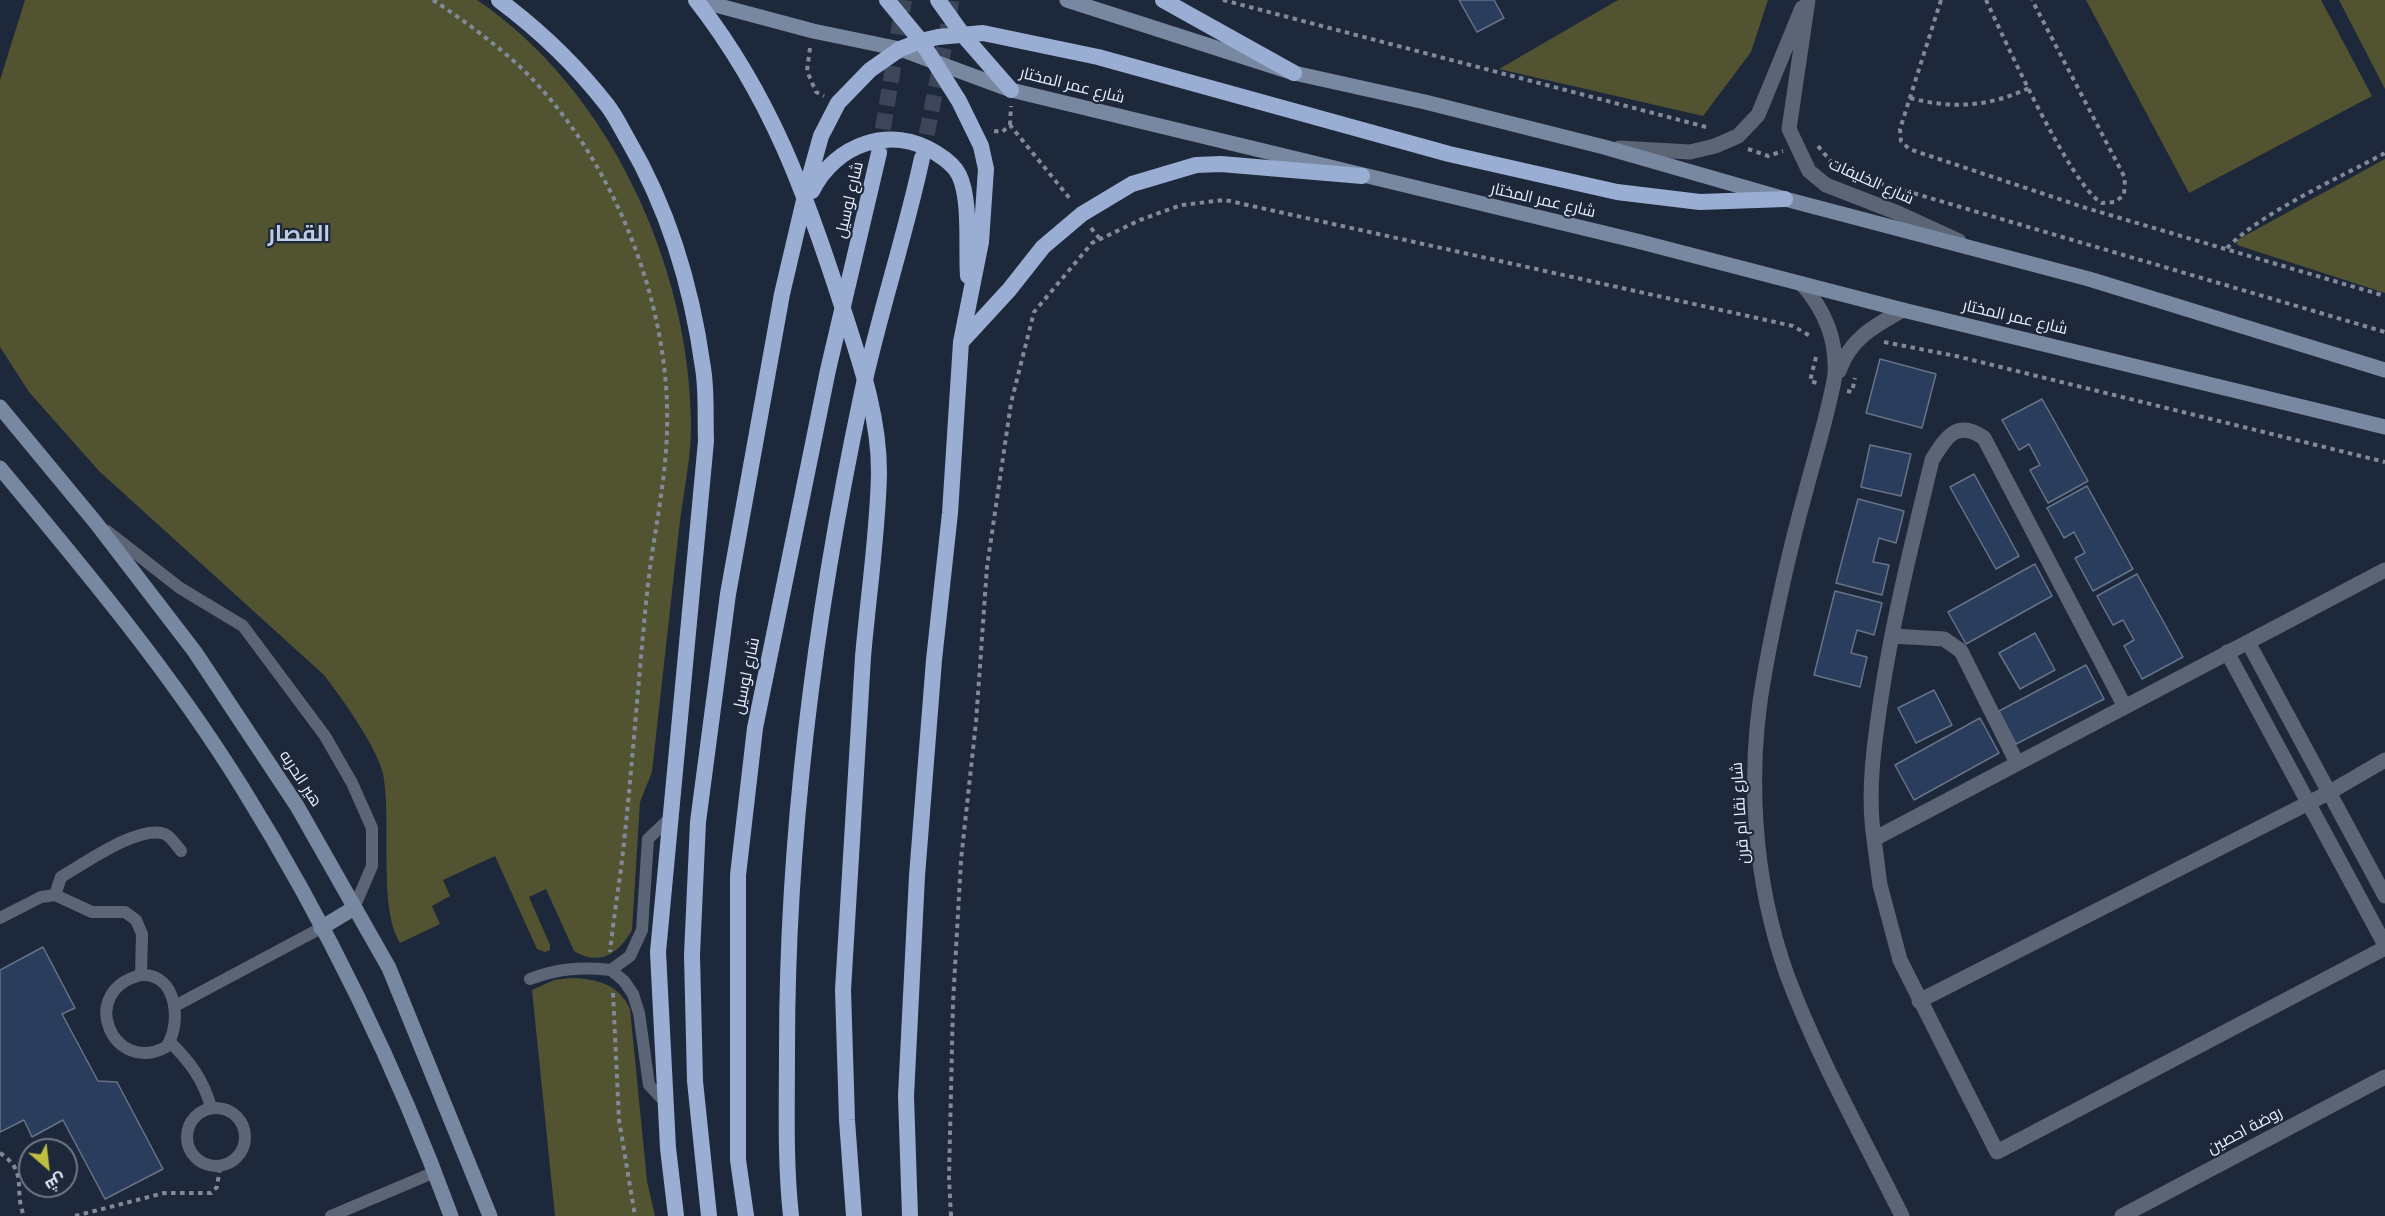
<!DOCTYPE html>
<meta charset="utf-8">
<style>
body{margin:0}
#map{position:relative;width:2385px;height:1216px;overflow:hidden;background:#1e283b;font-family:"Varela Round",Cairo,sans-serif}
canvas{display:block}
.north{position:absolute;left:18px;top:1138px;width:60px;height:60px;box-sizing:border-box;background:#1e283b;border:2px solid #6f7888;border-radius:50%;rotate:152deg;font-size:16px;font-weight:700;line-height:24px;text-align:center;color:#e8effc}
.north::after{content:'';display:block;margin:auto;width:21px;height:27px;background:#bfbe41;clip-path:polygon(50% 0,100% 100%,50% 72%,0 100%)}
</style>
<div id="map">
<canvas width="2385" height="1216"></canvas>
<div class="north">ش</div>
</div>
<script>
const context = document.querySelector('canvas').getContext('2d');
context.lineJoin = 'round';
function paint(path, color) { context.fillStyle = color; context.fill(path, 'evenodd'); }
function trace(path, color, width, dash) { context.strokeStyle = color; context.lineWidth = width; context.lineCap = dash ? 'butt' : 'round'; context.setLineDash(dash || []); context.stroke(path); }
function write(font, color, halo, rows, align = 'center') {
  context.font = font + ' "Varela Round",Cairo,sans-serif'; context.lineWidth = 4.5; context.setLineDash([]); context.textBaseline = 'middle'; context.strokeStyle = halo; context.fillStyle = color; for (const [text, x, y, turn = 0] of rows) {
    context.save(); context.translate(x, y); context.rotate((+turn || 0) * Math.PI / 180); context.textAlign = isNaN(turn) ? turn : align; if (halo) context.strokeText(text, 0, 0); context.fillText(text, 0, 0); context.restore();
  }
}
paint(new Path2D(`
 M25,0H477C609,89 689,265 691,421C692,456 683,494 679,529C670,610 661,691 652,772L640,802L632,930C619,953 600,967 574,951L546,889L529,897L550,945V950L545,952L537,949L495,856L443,880L450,896L432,906L440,924L400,943C378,908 392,818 383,774C377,747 341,697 324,675L99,471L29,392L0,347V80Z
 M1618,0H1768L1751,52L1703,116L1499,69Z
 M2086,0H2321L2372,96L2189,193Z
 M2339,0H2385V89Z
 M2385,159V293L2237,245V240Z
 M571,978C597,979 619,984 630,1009L647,1181L655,1216H555L532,990L554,980Z`), '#525330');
const building = new Path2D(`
 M1459,0H1494L1504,18L1477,32Z
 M1880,359L1936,374L1922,428L1866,413Z
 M2042,399L2088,481L2048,503L2030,470L2040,465L2029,444L2019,450L2002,420Z
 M1870,445L1911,454L1901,496L1861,487Z
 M1974,474L2019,556L1996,569L1950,487Z
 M2087,486L2133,569L2093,591L2075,558L2085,553L2074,532L2064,538L2047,508Z
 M1858,499L1904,511L1896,543L1879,538L1873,562L1889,565L1882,595L1836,583Z
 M2035,564L2052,596L1966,644L1948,612Z
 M2137,574L2183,657L2142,679L2124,646L2134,640L2123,620L2113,625L2097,596Z
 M1835,591L1882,603L1874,635L1857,630L1851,653L1867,657L1860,687L1814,675Z
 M2035,633L2055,670L2020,689L1999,653Z
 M2086,665L2104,699L2016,744L1999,711Z
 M1934,690L1952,725L1916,743L1898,708Z
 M1980,718L1999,753L1914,800L1895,765Z
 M43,947L75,1008L62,1014L98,1081L117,1082L163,1169L105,1199L63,1120L32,1137L24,1120L0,1132V970Z`);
paint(building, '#2a3d5d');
trace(building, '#667389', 1.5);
trace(new Path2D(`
 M879,153L904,0
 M922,158L948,27L951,0`), '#3c4658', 16, [16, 8]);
trace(new Path2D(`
 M433,0C462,19 490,40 516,63C610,150 671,301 667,429C666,481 654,533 648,584C638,679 632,775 621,869C617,897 613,924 610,952
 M1223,0L1710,128
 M1941,0L1900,129L1901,141L1909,149L2086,208L2385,296
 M1986,0C2004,38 2071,187 2102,203L2115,202L2124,195L2125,178L2032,0
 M810,48L807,71L816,92L824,96
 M1910,98C1952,109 1989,107 2029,88
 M1010,125L1011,106
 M994,131L1002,132L1010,125L1071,200
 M1818,146L1838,170
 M1748,149L1768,156L1783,151
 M1862,178L2385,332
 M1091,228L1100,239
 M2227,248C2262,212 2339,178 2385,153
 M1884,342L1956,356L2385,462
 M1816,357L1810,381L1817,383
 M1847,391L1852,392L1855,378
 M613,993L619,1120L635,1216
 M0,1153C29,1172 13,1189 24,1216
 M75,1216L164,1193H211L217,1187L220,1166
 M951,1216L949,1178L953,1003L961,860L976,722L987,567L1011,403L1034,312L1092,243L1140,220L1181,205L1225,200L1793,326L1812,337`), '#818a9a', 4, [4.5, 4.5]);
trace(new Path2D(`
 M107,531L180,588L243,626L325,736L352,783L372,828V866L354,908
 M55,895L61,877C84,864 139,824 165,834C171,837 177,846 181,851
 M0,918L41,897L55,895L92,912H125L136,920L142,934L141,975
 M611,970L624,981L633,994L639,1013L649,1085L665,1102
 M141,975C178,973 182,1025 166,1047C113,1076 76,991 141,975Z
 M530,979C559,968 581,967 611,970L630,956L642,930L648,839L669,819
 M175,1006L321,928
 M170,1042C190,1062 203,1079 211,1107
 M187 1137a29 29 0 1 1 58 0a29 29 0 1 1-58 0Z
 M331,1216L435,1172`), '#5c6575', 12);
trace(new Path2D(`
 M1802,284C1825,311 1837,339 1835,375C1828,415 1815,455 1805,494C1789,552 1776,611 1765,671C1746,770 1753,880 1787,975C1818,1058 1863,1137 1902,1216
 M1839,371C1850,339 1874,326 1903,310
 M2385,570L1874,839L1880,885L1900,960L1997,1152L2385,948
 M1892,636L1944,639L1961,651L2017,763
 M2248,642L2385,896
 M2227,652L2385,945
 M1874,839C1867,792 1874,745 1881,698C1893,618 1913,539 1932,460C1946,437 1957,419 1984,438L2124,705
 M1919,1001L2330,792L2385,760
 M2122,1216L2385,1077`), '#5c6575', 15);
trace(new Path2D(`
 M1808,0L1789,129L1809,171L1826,185L1898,213L1959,241
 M1619,148L1690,152L1715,146L1738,136L1758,115L1802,8`), '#5c6575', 15);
trace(new Path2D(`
 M697,0L813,31L900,49L1011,90L1637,241L1903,310L2385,427
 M1067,0L1294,73L1425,102L1604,147L1785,199L2089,279L2385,370
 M0,407L96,523L195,652L297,806L389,968L490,1216
 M0,468C86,571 172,674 243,789C325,921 398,1070 451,1216
 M321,928L354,908`), '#7988a1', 15);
trace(new Path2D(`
 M499,0C539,30 576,65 607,105C615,115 621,128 628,140C669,210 692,288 703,368C707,392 705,418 706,441L658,952L668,1148L676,1216
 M887,0L921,41L959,101L981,146L986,169L981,242L961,342L950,513L934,660L917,876L906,1096L910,1216
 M938,0L963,35L1011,90
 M1163,0L1294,73
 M812,191C835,144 891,124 936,153C944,158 955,166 959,175C971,199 966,248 968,276
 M962,341L1009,290L1043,247L1082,214L1132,184L1196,165L1221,164L1362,176
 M709,1216L695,1081L692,955L698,822L728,594L782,294L809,179L821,136L838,103L870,70L900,49L921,41L938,37L983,33L1098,57L1449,154L1617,192L1700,202L1785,199
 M746,1216L738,1160V875L755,728L828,370L879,153
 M791,1216C785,1161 787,1105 787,1049C787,828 816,609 862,393C879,314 905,237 922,158
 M854,1216L847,1120L843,990L863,657`), '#99aed2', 16);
trace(new Path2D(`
 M696,0C771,96 806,194 843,309C860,362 879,415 879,472C878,533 868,597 863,657`), '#99aed2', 16);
write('16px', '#e8effc', '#1e283b', [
 ["شارع عمر المختار",1072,86,14],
 ["شارع الخليفات",1871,182,24],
 ["شارع لوسيل",850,200,-77],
 ["شارع عمر المختار",1543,201,13],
 ["شارع عمر المختار",2015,318,13],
 ["شارع لوسيل",747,676,-78],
 ["هير الحربه",300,779,57],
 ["شارع نقا ام قرن",1741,813,-94],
 ["روضة احصين",2245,1131,-28]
]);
write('bold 22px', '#becde5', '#1e283b', [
 ["القصار",299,235]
]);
</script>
